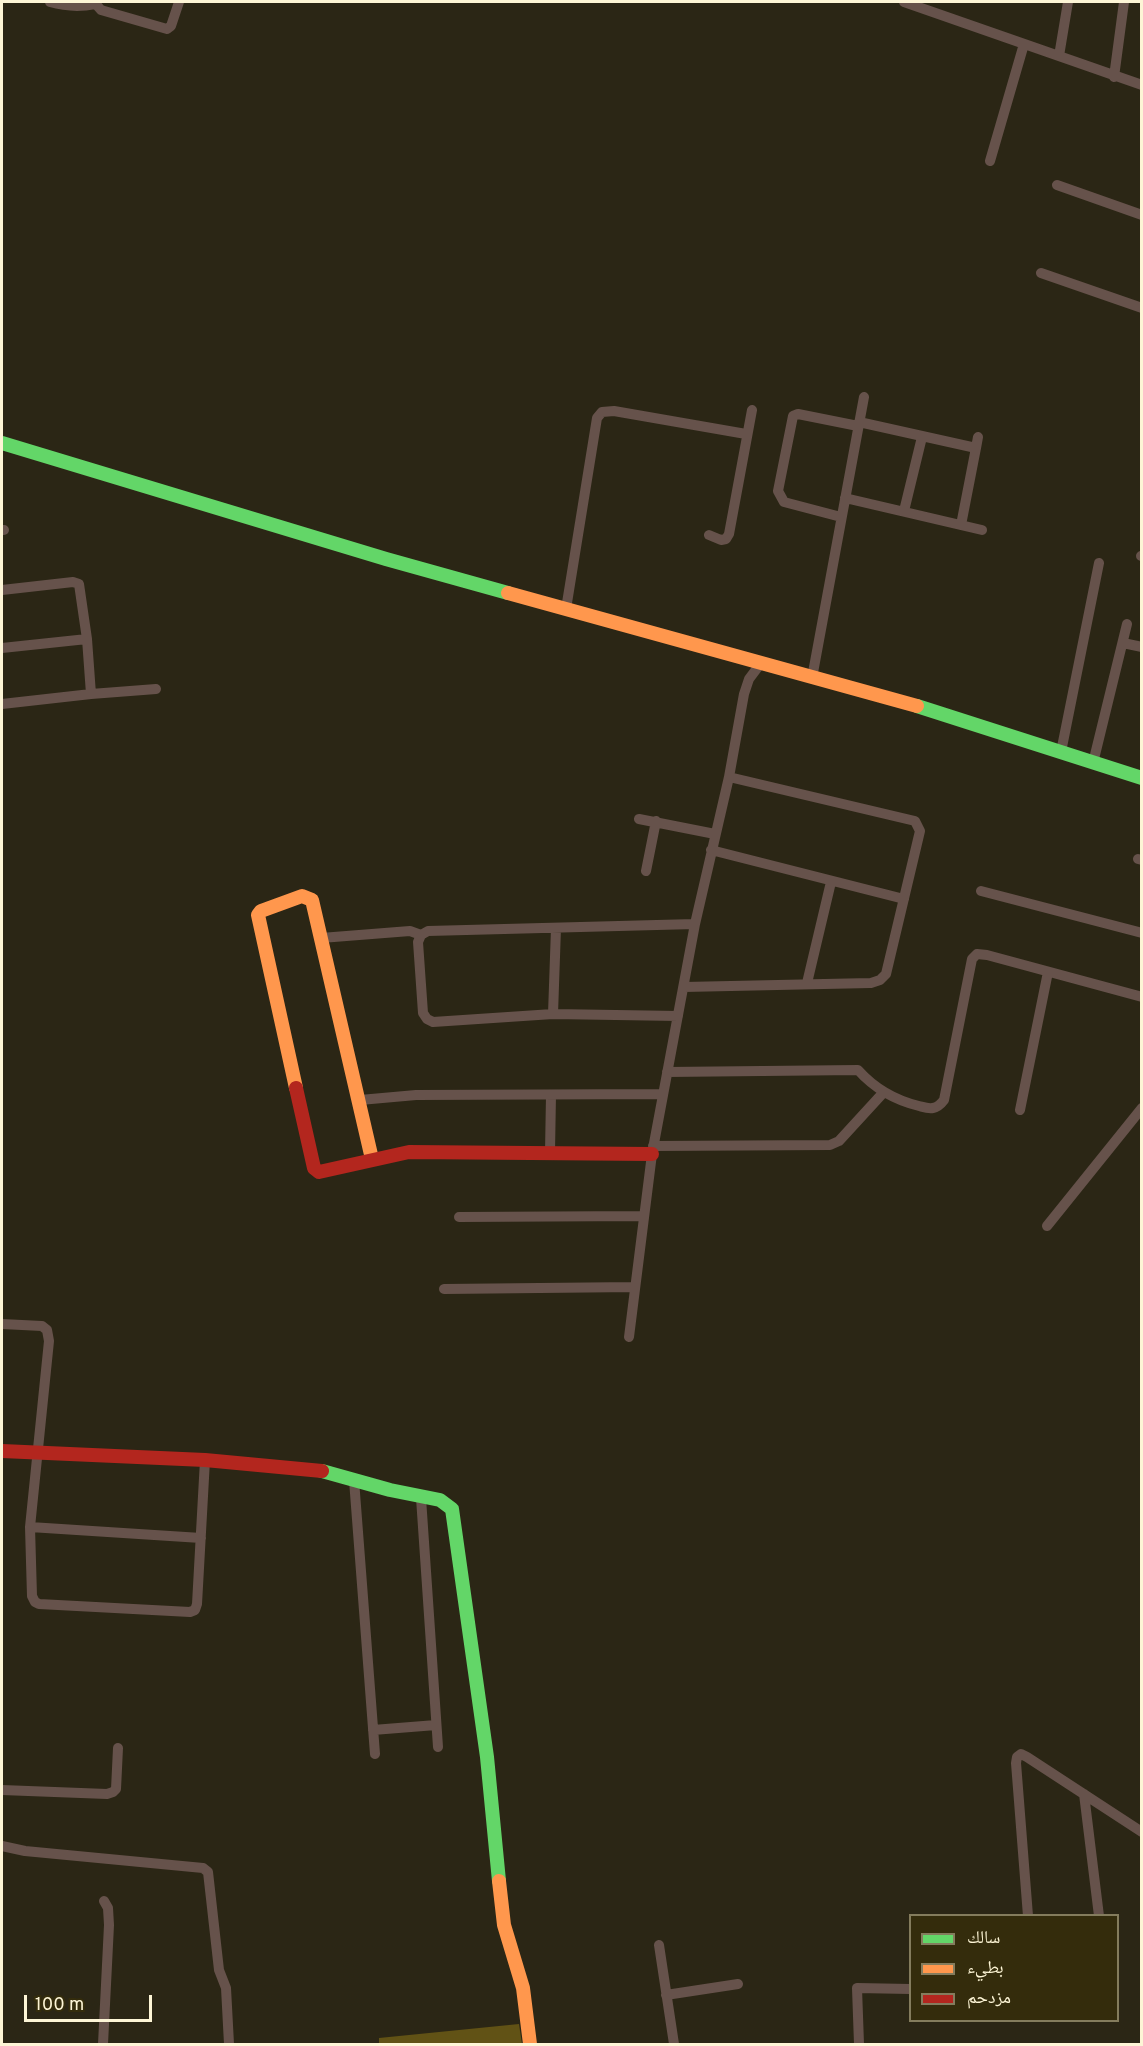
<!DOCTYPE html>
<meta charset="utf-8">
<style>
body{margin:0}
#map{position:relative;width:1143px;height:2046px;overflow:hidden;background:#2b2615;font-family:Overpass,"Noto Naskh Arabic",sans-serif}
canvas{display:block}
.frame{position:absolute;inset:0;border:3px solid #fdf5d6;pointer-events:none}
.legend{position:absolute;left:909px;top:1914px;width:210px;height:108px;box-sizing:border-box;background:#342c0c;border:2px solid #847c5d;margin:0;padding:8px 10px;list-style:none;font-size:18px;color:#fdf5d6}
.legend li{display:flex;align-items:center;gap:12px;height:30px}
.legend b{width:30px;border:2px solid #847c5d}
.scale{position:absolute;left:24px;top:1995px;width:128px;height:27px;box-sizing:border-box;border:3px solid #fdf5d6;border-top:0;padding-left:8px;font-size:18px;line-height:21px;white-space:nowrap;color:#fdf5d6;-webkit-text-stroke:4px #342c0c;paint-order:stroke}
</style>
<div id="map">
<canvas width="1143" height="2046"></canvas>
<div class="frame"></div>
<ul class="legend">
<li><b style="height:8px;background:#63d668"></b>سالك</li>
<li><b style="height:8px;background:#ff974d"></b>بطيء</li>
<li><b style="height:8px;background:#b3261e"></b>مزدحم</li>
</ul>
<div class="scale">100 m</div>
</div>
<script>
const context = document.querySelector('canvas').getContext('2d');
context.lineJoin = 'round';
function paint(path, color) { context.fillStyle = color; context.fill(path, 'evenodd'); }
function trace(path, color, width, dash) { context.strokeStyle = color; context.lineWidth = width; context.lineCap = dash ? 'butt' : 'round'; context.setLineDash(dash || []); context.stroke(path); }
paint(new Path2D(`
 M519,2024L522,2044H379V2038Z`), '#615215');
trace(new Path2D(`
 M50,2C64,6 81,7 95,4
 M94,2L101,10L167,29L171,26L179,2
 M904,2L1142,85
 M1059,56L1068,2
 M1114,77L1124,2
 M990,161L1024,44
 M1057,185L1142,215
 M1041,273L1142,308
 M859,422L976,448L978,437
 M845,498L982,530
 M904,511L922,437
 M841,517L784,502L778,491L793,416L798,414L858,426
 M961,525L976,448
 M2,530H4
 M709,535L721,540L726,539L729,534L752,410
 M1141,556H1142
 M2,590L73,582L79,584L87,639L91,694
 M566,609L597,418L602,412L614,411L746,434
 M1123,643L1142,647
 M2,648L87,639
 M812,678L864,397
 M2,704L91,694L156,689
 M1061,752L1099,563
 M1093,763L1127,624
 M639,819L715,834
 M711,850L904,899
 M1138,859L1142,860
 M646,871L656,821
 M981,891L1142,933
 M321,938L410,931L421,935
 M807,983L831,882
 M684,987L871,983L880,980L886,974L920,831L915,821L729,777
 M553,1014L556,928
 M678,1016L553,1014L433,1022L427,1019L423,1013L418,942L421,935L428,931L695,924
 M667,1072L858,1070C875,1089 894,1100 919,1106C923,1107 928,1109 933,1108C938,1107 941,1104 944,1100L972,959L977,954L987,955L1142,997
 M360,1100L416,1095L662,1094
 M1020,1110L1048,972
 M653,1146L830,1145L839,1141L883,1093
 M550,1152L551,1095
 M459,1217L643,1216
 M1047,1226L1142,1108
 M444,1289L635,1287
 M2,1324L42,1326L47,1330L49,1341L30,1527L32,1596L35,1602L39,1604L190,1612L195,1610L197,1604L205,1460
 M629,1337L652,1154L695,924L729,777L744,694L749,679L761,663
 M354,1480L375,1754
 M421,1498L438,1747
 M30,1527L201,1538
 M373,1730L436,1725
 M2,1790L107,1794L113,1792L116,1789L118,1748
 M1084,1794L1099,1916
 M2,1846L25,1851L203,1868L208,1872L219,1970L226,1988L229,2044
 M1028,1916L1016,1763L1017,1757L1021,1754L1027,1757L1142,1832
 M659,1945L674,2044
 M666,1995L738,1984
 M103,2044L109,1925L108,1908L104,1901
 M859,2044L857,1988L910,1989`), '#66524b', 10);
trace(new Path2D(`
 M2,443L386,559L508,593
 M917,706L1142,778
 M322,1471L390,1490L440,1500L452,1509L487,1757L499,1881`), '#63d668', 14);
trace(new Path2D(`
 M508,593L917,706
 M296,1088L258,915L261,911L302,896L312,900L372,1159
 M499,1881L504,1925L523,1988L530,2044`), '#ff974d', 14);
trace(new Path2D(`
 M296,1088L314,1168L319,1172L409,1152L652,1154
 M2,1451L205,1460L322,1471`), '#b3261e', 14);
</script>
